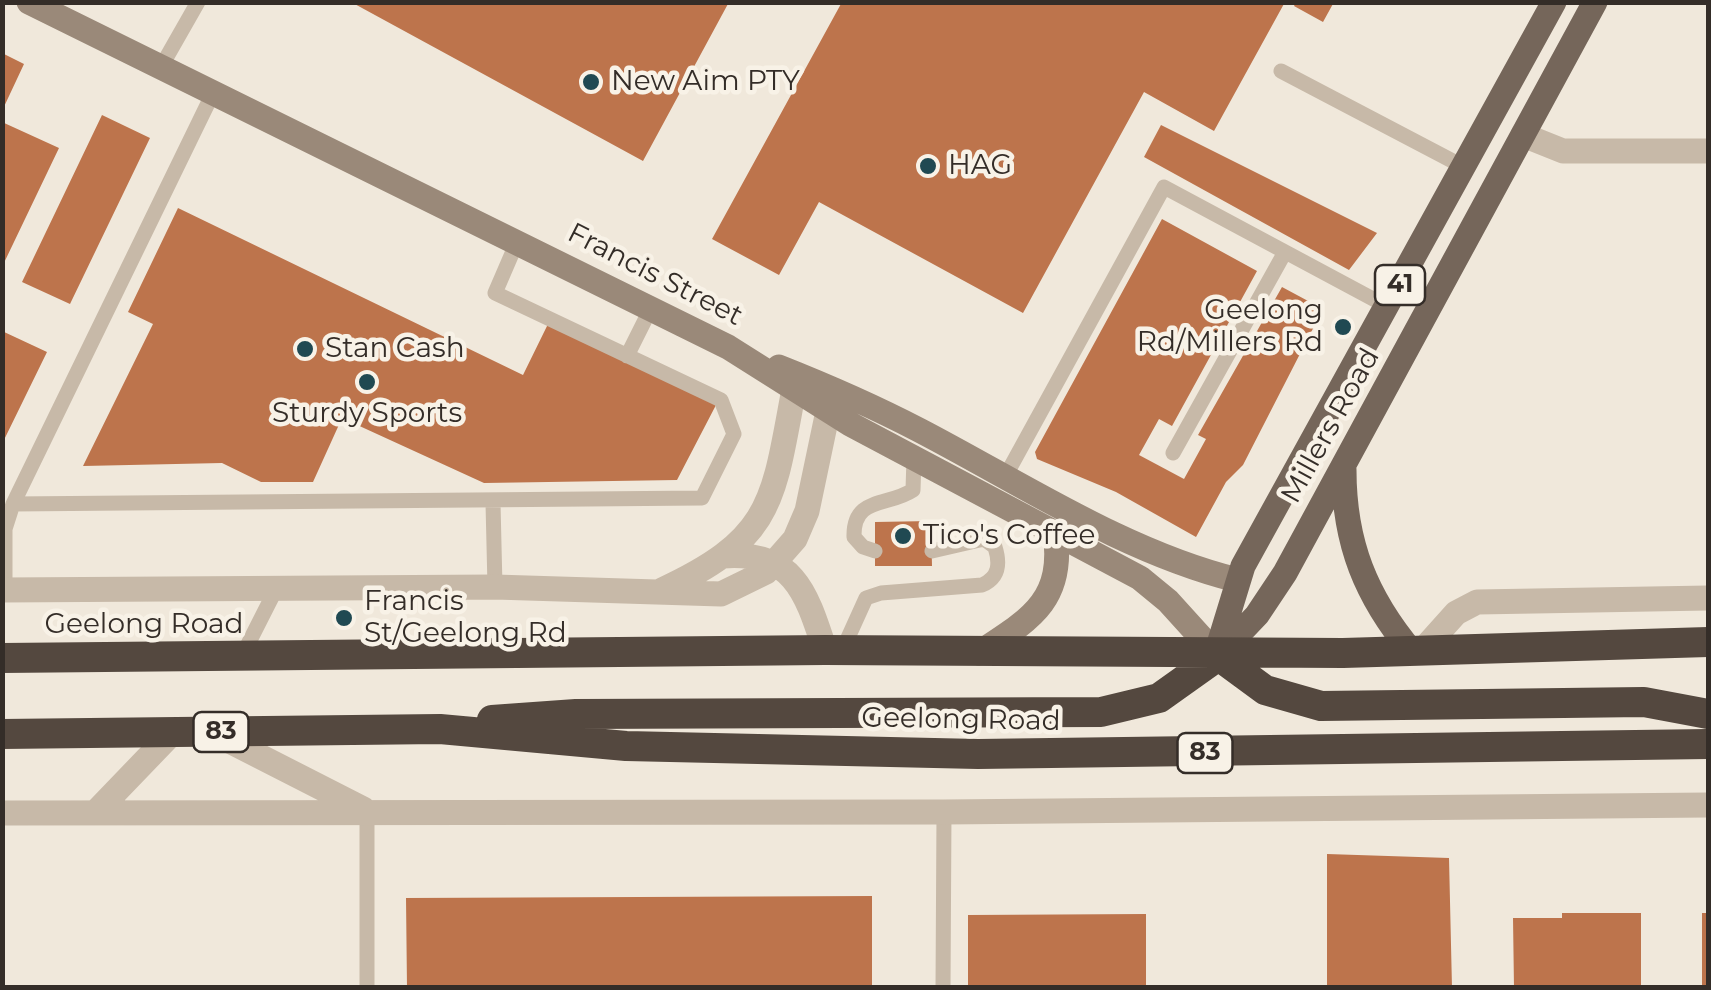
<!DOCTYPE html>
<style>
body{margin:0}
#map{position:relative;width:1711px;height:990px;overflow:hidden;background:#f0e8db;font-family:Montserrat,sans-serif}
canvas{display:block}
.frame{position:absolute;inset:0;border:5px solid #342d28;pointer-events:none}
</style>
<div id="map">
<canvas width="1711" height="990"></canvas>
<div class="frame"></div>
</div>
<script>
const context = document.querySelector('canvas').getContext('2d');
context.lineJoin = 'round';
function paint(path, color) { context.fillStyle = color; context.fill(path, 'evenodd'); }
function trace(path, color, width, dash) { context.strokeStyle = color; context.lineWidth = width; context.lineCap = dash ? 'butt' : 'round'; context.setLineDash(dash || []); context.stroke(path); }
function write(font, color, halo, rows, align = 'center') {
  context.font = font + ' Montserrat,sans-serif'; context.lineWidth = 9; context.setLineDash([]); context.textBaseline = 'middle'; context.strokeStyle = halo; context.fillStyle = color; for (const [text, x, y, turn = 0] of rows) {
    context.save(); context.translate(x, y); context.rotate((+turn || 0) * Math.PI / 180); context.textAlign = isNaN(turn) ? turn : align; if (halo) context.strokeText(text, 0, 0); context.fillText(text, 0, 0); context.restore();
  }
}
paint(new Path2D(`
 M351,2H729L643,161Z
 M842,2H1285L1214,131L1144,92L1023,313L819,202L779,275L712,239Z
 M1296,2H1334L1323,22L1294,6Z
 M2,53L24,64L2,111Z
 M102,115L150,138L70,304L22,282Z
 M2,122L59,148L2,267Z
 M1161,125L1377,233L1349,270L1144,157Z
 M178,208L523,375L548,324L716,405L677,480L484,483L342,418L313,482H261L222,463L83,466L153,324L128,312Z
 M1162,219L1257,271L1172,426L1159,419L1139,455L1184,479L1206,439L1198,435L1282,287L1323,309L1243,465L1226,482L1196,537L1116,492L1037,459L1035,452Z
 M2,331L47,352L2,444Z
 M931,521L932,566H875V522Z
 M1327,854L1449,858L1452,988H1327Z
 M872,896V988H407L406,898Z
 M1562,913H1641V988H1514L1513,918H1562Z
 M1702,913H1708V988H1702Z
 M1146,914V988H968V915Z`), '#bd744c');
trace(new Path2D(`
 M161,67L198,2
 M1281,71L1464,167
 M627,356L651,308
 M1173,453L1285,252
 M1005,477L1164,187L1388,307
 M493,503L495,587
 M13,504L213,93
 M875,551L863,547L854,537C853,496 888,507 913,490L914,458
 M5,590V529L13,504L702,498L734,434L721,400L495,293L517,242
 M842,651L866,598L881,593L982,585C1000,577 1000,563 995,547L984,539L932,551
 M241,658L276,589
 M367,988V812
 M943,988L944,812`), '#c7b9a8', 15);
trace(new Path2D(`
 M1523,135L1563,151H1708
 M723,556C794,551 806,592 825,650
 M2,590L495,587L721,594L766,572L795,539L807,511L828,411
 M662,590C774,538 773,501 794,389
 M1421,652L1456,613L1477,602L1708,598
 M216,734L363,809
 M2,813L944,812L1708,805
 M95,813L171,734`), '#c7b9a8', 25);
trace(new Path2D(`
 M29,2L728,347L850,424L1140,578L1168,601L1216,654
 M779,367C827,386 873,406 919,430C1021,483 1124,552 1237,580
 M979,653C1031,619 1065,600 1055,532`), '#9a8979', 25);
trace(new Path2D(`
 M1344,470C1344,543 1366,597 1412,652
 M1216,654L1243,566L1554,2
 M1218,656L1257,615L1285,573L1595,2`), '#75665a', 25);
trace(new Path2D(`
 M1216,654L1265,690L1321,706L1644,702L1708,714
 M2,658L825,650L1343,653L1708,642
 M492,720L576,714L1101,712L1159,698L1218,656
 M2,734L440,729L626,746L978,754L1708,744`), '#54483f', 30);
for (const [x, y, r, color] of [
 [591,82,10,"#204952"],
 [928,166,10,"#204952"],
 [1343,327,10,"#204952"],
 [305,349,10,"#204952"],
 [367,382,10,"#204952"],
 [903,536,10,"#204952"],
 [344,618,10,"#204952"]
]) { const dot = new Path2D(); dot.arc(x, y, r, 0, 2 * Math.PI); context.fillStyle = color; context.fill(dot); trace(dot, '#f8f2e7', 4); }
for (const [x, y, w] of [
 [1400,285,50],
 [221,732,55],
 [1205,753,55]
]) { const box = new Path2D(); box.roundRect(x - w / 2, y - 20, w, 40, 8); context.fillStyle = '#f8f2e7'; context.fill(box); trace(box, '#342d28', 2.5); }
write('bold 25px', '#342d28', null, [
 ["41",1400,285],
 ["83",221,732],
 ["83",1205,753]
]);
write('28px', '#342d28', '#f8f2e7', [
 ["New Aim PTY",611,82],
 ["HAG",948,166],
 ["Geelong",1323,311,"right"],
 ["Rd/Millers Rd",1323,343,"right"],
 ["Stan Cash",325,349],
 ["Sturdy Sports",367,414,"center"],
 ["Tico's Coffee",923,536],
 ["Francis",364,602],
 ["St/Geelong Rd",364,634]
], 'left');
write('28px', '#342d28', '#f8f2e7', [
 ["Francis Street",655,275,27],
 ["Millers Road",1331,426,-61],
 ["Geelong Road",144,625],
 ["Geelong Road",961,720,1]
]);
</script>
